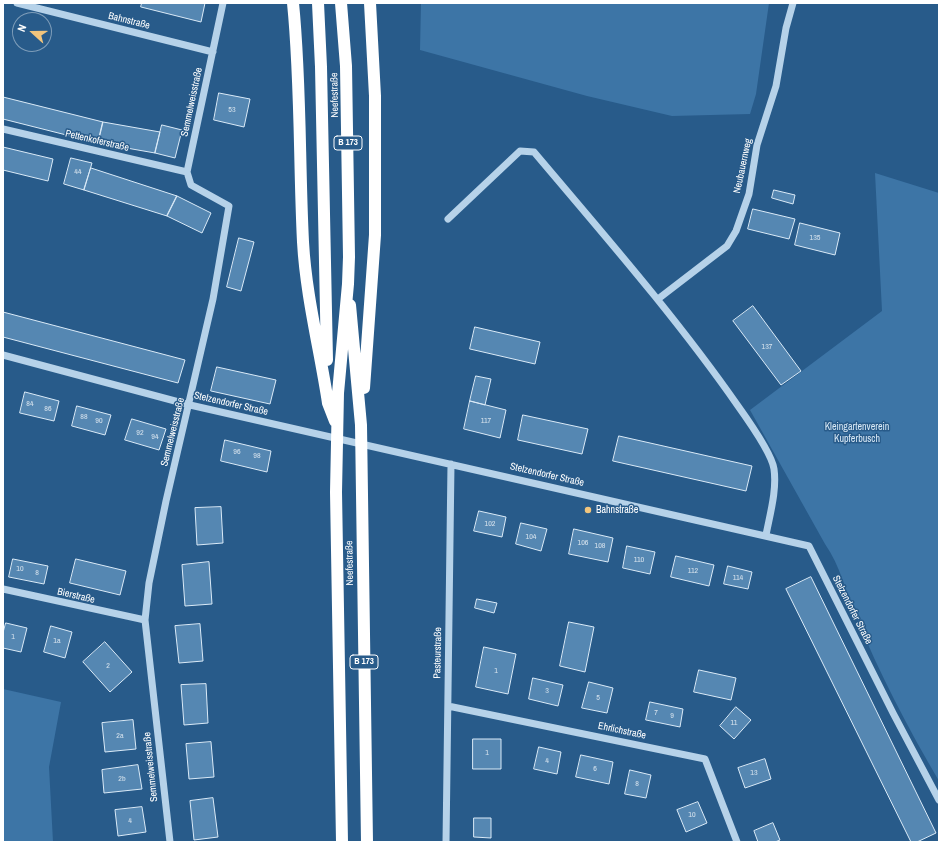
<!DOCTYPE html>
<meta charset="utf-8">
<style>
body{margin:0}
#map{position:relative;width:942px;height:845px;overflow:hidden;background:#285b8a;font-family:"Archivo Narrow",sans-serif}
canvas{display:block}
.frame{position:absolute;inset:0;border:4px solid #fff;pointer-events:none}
.north{position:absolute;left:12px;top:12px;width:40px;height:40px;box-sizing:border-box;background:#285b8a;border:1px solid #7e9db9;border-radius:50%;rotate:291deg;font-size:11px;font-weight:700;line-height:16px;text-align:center;color:#fff}
.north::after{content:'';display:block;margin:auto;width:14px;height:18px;background:#f1c57d;clip-path:polygon(50% 0,100% 100%,50% 72%,0 100%)}
</style>
<div id="map">
<canvas width="942" height="845"></canvas>
<div class="frame"></div>
<div class="north">N</div>
</div>
<script>
const context = document.querySelector('canvas').getContext('2d');
context.lineJoin = 'round';
function paint(path, color) { context.fillStyle = color; context.fill(path, 'evenodd'); }
function trace(path, color, width, dash) { context.strokeStyle = color; context.lineWidth = width; context.lineCap = dash ? 'butt' : 'round'; context.setLineDash(dash || []); context.stroke(path); }
function write(font, color, halo, rows, align = 'center') {
  context.font = font + ' "Archivo Narrow",sans-serif'; context.lineWidth = 3; context.setLineDash([]); context.textBaseline = 'middle'; context.strokeStyle = halo; context.fillStyle = color; for (const [text, x, y, turn = 0] of rows) {
    context.save(); context.translate(x, y); context.rotate((+turn || 0) * Math.PI / 180); context.textAlign = isNaN(turn) ? turn : align; if (halo) context.strokeText(text, 0, 0); context.fillText(text, 0, 0); context.restore();
  }
}
paint(new Path2D(`
 M421,3H769L756,94L750,114L672,116L587,96L420,50Z
 M875,173L939,193V781C908,728 879,673 856,616C846,592 840,565 825,544L750,410L882,311Z
 M3,689L61,702L49,767L53,842H3Z`), '#3d75a6');
const building = new Path2D(`
 M142,3H205L201,22L141,7Z
 M219,93L250,99L244,127L214,120Z
 M3,97L103,122L98,143L3,119Z
 M103,122L160,132L155,153L98,143Z
 M162,125L182,130L175,158L155,153Z
 M3,147L53,159L48,181L3,170Z
 M71,158L92,163L84,190L64,184Z
 M91,168L177,196L167,216L84,190Z
 M774,190L795,195L793,204L772,198Z
 M177,196L211,213L202,233L167,216Z
 M753,209L795,219L789,239L748,229Z
 M800,223L840,233L835,255L795,245Z
 M239,238L254,242L241,291L227,287Z
 M753,306L801,371L781,385L733,321Z
 M3,312L185,360L178,383L3,337Z
 M475,327L540,342L535,364L470,349Z
 M217,367L276,380L270,404L211,391Z
 M476,376L491,379L485,405L470,401Z
 M25,392L59,401L54,421L20,413Z
 M470,401L506,410L500,438L464,429Z
 M77,406L111,415L105,435L72,426Z
 M523,415L588,429L582,454L518,440Z
 M132,419L166,429L159,450L125,440Z
 M619,436L752,466L746,491L613,461Z
 M225,440L271,451L267,472L221,461Z
 M221,507L223,543L197,545L195,508Z
 M479,511L506,517L502,537L474,531Z
 M521,523L547,529L541,551L516,544Z
 M574,529L613,538L608,562L569,554Z
 M627,546L655,552L650,574L623,568Z
 M676,556L714,565L709,586L671,577Z
 M13,559L48,566L44,584L9,577Z
 M76,559L126,571L120,595L70,583Z
 M209,562L212,604L185,606L182,565Z
 M728,566L752,572L748,589L724,584Z
 M811,577L936,833L917,842H911L786,589Z
 M477,599L497,603L494,613L475,608Z
 M569,622L594,627L585,672L560,666Z
 M6,623L27,628L21,652L3,648V633Z
 M200,624L203,661L179,663L175,626Z
 M51,626L72,632L65,658L44,652Z
 M105,642L132,672L110,692L83,662Z
 M484,647L516,654L508,694L476,687Z
 M699,670L736,678L731,700L694,692Z
 M533,678L563,685L558,706L529,699Z
 M589,682L613,688L607,713L582,708Z
 M206,684L208,723L184,725L181,685Z
 M650,702L683,709L680,727L646,720Z
 M736,707L751,720L734,739L720,726Z
 M133,720L136,749L105,752L102,723Z
 M473,739H501V769H473Z
 M211,742L214,777L189,779L186,744Z
 M539,747L561,752L557,774L534,769Z
 M581,755L613,762L609,784L576,777Z
 M765,759L771,779L745,788L738,768Z
 M138,765L142,789L104,793L102,770Z
 M630,770L651,775L646,798L625,794Z
 M213,798L218,837L194,840L190,801Z
 M698,802L707,823L686,832L677,810Z
 M142,807L146,832L118,836L115,810Z
 M474,818H491V838L474,837Z
 M773,823L780,840L775,842H758L754,831Z`);
paint(building, '#5587b2');
trace(building, '#daeaf7', 1);
trace(new Path2D(`
 M17,3L213,52
 M3,129L187,172
 M448,219L520,151L534,152C604,235 676,317 738,406C748,420 772,454 774,469C777,490 770,514 766,535
 M658,299L727,246L736,231L749,194L757,145L776,86L786,28L793,3
 M3,355L190,405L809,546L893,713L939,800
 M3,589L145,620
 M448,706L705,759L737,842
 M170,842L145,620L149,583L166,501L213,299L229,206L191,185L187,172L223,3
 M446,842L451,464`), '#b6d2e9', 7);
trace(new Path2D(`
 M293,3C301,82 299,162 303,242C306,296 320,350 328,403L335,421
 M318,3L321,67L327,360
 M341,3L346,66L349,257L348,284L338,393L336,492L342,842
 M350,305L361,425L367,842
 M364,388L375,235V96L370,3`), '#fff', 12);
for (const [x, y, r, color] of [
 [588,510,4,"#f1c57d"]
]) { const dot = new Path2D(); dot.arc(x, y, r, 0, 2 * Math.PI); context.fillStyle = color; context.fill(dot); trace(dot, '#285b8a', 1.5); }
write('8px', '#d4e1ec', null, [
 ["53",232,110],
 ["44",78,172],
 ["135",815,238],
 ["137",767,347],
 ["84",30,404],
 ["86",48,409],
 ["88",84,417],
 ["90",99,421],
 ["117",486,421],
 ["92",140,433],
 ["94",155,437],
 ["96",237,452],
 ["98",257,456],
 ["102",490,524],
 ["104",531,537],
 ["106",583,543],
 ["108",600,546],
 ["110",639,560],
 ["10",20,569],
 ["112",693,571],
 ["8",37,573],
 ["114",738,578],
 ["1",13,637],
 ["1a",57,641],
 ["2",108,666],
 ["1",496,671],
 ["3",547,691],
 ["5",598,698],
 ["7",656,713],
 ["9",672,716],
 ["11",734,723],
 ["2a",120,736],
 ["1",487,753],
 ["4",547,761],
 ["6",595,769],
 ["13",754,773],
 ["2b",122,779],
 ["8",637,784],
 ["10",692,815],
 ["4",130,821]
]);
for (const [x, y, w] of [
 [348,143,28],
 [364,662,28]
]) { const box = new Path2D(); box.roundRect(x - w / 2, y - 7, w, 14, 3); context.fillStyle = '#285b8a'; context.fill(box); trace(box, '#fff', 1); }
write('bold 9px', '#fff', null, [
 ["B 173",348,143],
 ["B 173",364,662]
]);
write('10px', '#fff', '#285b8a', [
 ["Bahnstraße",129,21,14],
 ["Neefestraße",335,95,-91],
 ["Semmelweisstraße",192,102,-78],
 ["Pettenkoferstraße",97,141,13],
 ["Neubauernweg",743,166,-78],
 ["Stelzendorfer Straße",231,404,13],
 ["Semmelweisstraße",173,432,-76],
 ["Stelzendorfer Straße",547,475,13],
 ["Neefestraße",350,563,-91],
 ["Bierstraße",76,596,13],
 ["Stelzendorfer Straße",852,610,63],
 ["Pasteurstraße",438,653,-89],
 ["Ehrlichstraße",622,731,12],
 ["Semmelweisstraße",151,767,-96]
]);
write('10px', '#daeaf7', '#285b8a', [
 ["Kleingartenverein",857,427],
 ["Kupferbusch",857,439]
]);
write('10px', '#fff', '#285b8a', [
 ["Bahnstraße",596,510]
], 'left');
</script>
